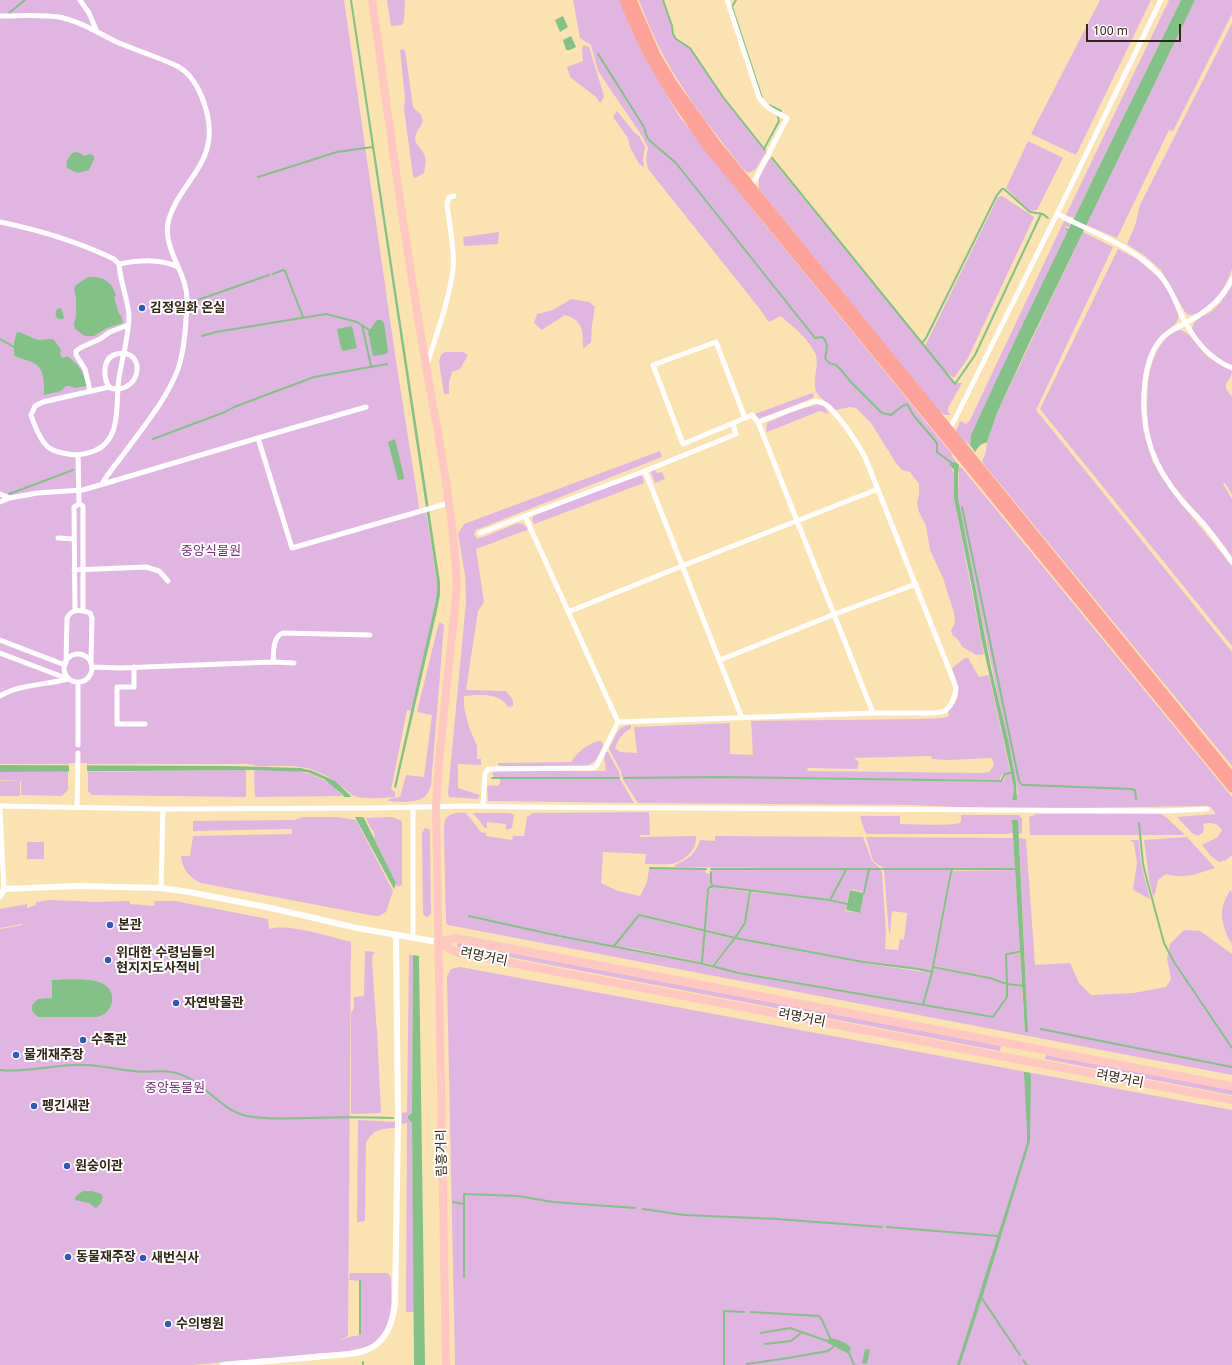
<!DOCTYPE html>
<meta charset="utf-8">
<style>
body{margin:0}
#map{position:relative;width:1232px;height:1365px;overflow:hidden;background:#fae3b1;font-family:"Noto Sans",sans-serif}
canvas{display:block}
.scale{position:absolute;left:1086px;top:24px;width:95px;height:18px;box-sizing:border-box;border:2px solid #302714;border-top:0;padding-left:5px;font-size:12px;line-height:14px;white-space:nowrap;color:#302714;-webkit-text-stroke:3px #fff;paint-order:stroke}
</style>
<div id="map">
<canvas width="1232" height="1365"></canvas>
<div class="scale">100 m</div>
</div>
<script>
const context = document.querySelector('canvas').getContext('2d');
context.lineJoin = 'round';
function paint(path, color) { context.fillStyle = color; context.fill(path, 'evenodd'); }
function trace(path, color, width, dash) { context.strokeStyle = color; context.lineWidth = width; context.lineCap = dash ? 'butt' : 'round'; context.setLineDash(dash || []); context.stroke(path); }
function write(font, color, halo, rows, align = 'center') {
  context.font = font + ' "Noto Sans","Noto Sans KR",sans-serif'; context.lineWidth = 4; context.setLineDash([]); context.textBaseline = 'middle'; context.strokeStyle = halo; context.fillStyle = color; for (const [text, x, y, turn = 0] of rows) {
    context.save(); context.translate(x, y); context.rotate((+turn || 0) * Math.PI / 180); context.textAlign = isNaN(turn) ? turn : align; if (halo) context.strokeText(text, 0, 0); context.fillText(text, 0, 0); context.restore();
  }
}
paint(new Path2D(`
 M0,0H344L395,354L420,513L426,512L437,581V592L435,604L412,711L407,710L391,790L395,792V797C384,798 361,800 352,795C350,793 347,791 345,789C335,781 325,774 313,770C295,764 273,767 255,766L254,765L246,764H0Z
 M387,0H405L404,20L402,25L391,26Z
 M573,0H620L631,29L645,57L679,116L758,216L952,454V456L957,463L954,462L951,466L954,473V499L984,654L975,655C972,651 968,651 964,648C959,644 960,639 953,636L951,631L955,623L954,613L943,578L930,550L926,526L919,512L917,503L919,493V484L910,472L902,470L896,463L871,423L856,408L850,407L836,410C831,405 824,401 819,396C809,384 821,366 815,353C808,338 793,327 781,316L769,322L759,308L648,169L646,159L648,148L642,136L598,71L591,45L580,38Z
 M639,0H662L670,21L673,34L676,39L690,49L723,98L767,153C759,159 759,170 749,173L744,170C723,143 701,117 683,88C665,61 650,31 639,0Z
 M1100,0H1151L1076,155L1031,134Z
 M1169,0H1181L1074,218L1066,215Z
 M1195,0H1232V14L1173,131L1169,130L1117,238L1086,225Z
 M1232,23V269C1227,285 1209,316 1189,315L1185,312L1161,270L1145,256L1127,244L1135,226L1140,205Z
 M584,45L589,47L604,96L603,99L600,103L596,97L570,77L567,67L583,61L582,48Z
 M401,49L405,50L413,107L421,115L423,121C421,127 416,131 415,138C415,145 422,148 424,154C427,159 425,167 424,173L415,178L413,176L404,109L405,98L400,51Z
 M617,111L634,132L640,137L642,142L645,146L643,160L644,167L639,164L630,147L628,138L613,117Z
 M1028,141L1063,158L1037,210L1029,211L1006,188Z
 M770,158L955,384L957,383H962L948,408V412L951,415H945L938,410L759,189V176Z
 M1002,196L1034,217L968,358L954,378L947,373L925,346L998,197Z
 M1064,221L1071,224L1069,228L1066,226L1064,230L1068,231L971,435L970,445L965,442L956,431L960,421L966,424L970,420Z
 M499,232L498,244L464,246L463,237Z
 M1083,232L1113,247L1036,410L1232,652V766L982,462L986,451L987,442L997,413Z
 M1118,249L1137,259L1158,277L1168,290L1178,313V318L1177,322L1162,335L1144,373L1141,406L1143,429L1152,460L1159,473L1181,503L1232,566V646L1040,409Z
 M1232,283V366C1215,357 1200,347 1192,328C1194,318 1206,316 1213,310C1221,303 1228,293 1232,283Z
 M571,299L589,302L595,307L592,325L591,342L583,349C583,332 584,321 565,315L542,330L534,323L537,314L553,310Z
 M1180,330C1190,332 1199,348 1207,356C1215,362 1223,366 1232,370C1232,384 1218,380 1232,397V494L1225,483L1223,484L1232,499V557C1225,547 1218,537 1210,528C1173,485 1145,461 1147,400C1148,387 1148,373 1153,361C1157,349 1166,333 1180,330Z
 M445,352H463L468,355L460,369L452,372L449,382V394H444L439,362L441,355Z
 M812,393L814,395L813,398L759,419L755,414Z
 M819,404L824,406L829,414L820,411L767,432L766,430L767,423L793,411Z
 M660,451L662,457L476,530L474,535L478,539L518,523L523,524L527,528V530L476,549L484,602L478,611L466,690L506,691L513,700V706L508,707C499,692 480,695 464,696V707L469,727L477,746V759H481V765L458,764V788L480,795L478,799L449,797L448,793L466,602L465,575L458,534L464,524Z
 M959,467L962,468L989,501L1232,797V855L1226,860L1219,862L1211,856L1202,845L1218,837L1222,830C1217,823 1211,822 1203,824L1204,829L1203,833L1198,836L1192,833L1177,817L1216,814L1211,807L1207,806L999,809L914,805L638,803L622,778H702L622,777L621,771L609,749C614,739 618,724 631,725V728C622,734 619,737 615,748L620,752L637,753L634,727L730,723V754L753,755L751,721L920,719L943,718L949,716L948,711C964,697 958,685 952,668L965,658H968L979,677L989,675L1010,771L1002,775L999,780L752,778L1001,782L1004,780L1006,774L1011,773L1014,789L1012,799L1018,793L1016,783L961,519L958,498ZM931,756L932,759L947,760L992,758L994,765L989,772L981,773L807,771L808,768L857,769L859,762L854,758Z
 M654,469L657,473L662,472L665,479L655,483L651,472Z
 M636,475H639L643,477L644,483L534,524L532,520L533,516Z
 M439,622L444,625L431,786C429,789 428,793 426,795C419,804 398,802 388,801L389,799L400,797L406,775L424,777L432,715L417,712Z
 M600,741L602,742L603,745C599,755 597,763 585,766H498V763L571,762C578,752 587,743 600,741Z
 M606,752H608L619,772L620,777L526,778L494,777L492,773L496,771H605C607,764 602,759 606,752Z
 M246,770V797L92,795L88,791V772Z
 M254,770C290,771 317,766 343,796L255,797Z
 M68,771V790L62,796L21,795V781L0,780V772Z
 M500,779H620L634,803L488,801L487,787L489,785L498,786L500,783Z
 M0,781H20V796H0Z
 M649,812L650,835H640V837L694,836L696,837C697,850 684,861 672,864C663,865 654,864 645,864L646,854L603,852L601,883L618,891L640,896L647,882L649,869H705V873L710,874V884L712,886L707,890L704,931L639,914L614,946L560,936L469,915L468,916L559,937L700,963L739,973L993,1018L1008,997V985L1022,987L1025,1032H1028L1019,838L1026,839L1035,965L1070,963L1079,983L1091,995L1134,993L1166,987L1171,979L1167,959L1170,944L1184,930L1200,931L1232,954V1075L448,925L446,923L444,834C444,830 444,824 445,820C448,813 460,812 466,813L481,832L486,833V836L512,840L513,836H524L527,817L533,813Z
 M473,813H510L514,815L512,828L506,830V824L487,822V828H485Z
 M1037,814H1161L1167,818L1185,835H1030L1029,817Z
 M961,815H1019L1022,819V833L1018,834L1017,820H1012L1013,833L1007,834H866L860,817L862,816H900V824C912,824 954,827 961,822Z
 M303,817H336L356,820L393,891L386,912L379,916H375L201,883C190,878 182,869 181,856H190L193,836L292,834V829L193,831V821L294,820Z
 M392,817L402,821V885L397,887L396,885V883L374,838L375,836L373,830H372L366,818Z
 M425,828L429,829L430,833L431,913L428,917L424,916L423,913L422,833Z
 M715,836L863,837L872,861L881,869L675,867V865C688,859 695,855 700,840L715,841Z
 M866,837L1013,838L1015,868H883L873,861Z
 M1187,837L1215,868C1198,873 1185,880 1166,874L1158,880L1155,894L1153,896L1149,879L1144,840Z
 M1130,840H1139L1141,863L1150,899L1133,890L1137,863L1134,843Z
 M27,842H44V859H27Z
 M712,869L845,870L830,899L714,886L711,883Z
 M846,870H868L864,892L850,889L847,903L831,899Z
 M869,870H881L882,873L886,934L885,949L898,950L900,939L904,940L907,913L892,911L890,934L889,933L884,870H952L949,875L931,972L918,969L863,962L736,938L746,923L751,892L828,900L847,905L845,911L860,913Z
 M1015,870L1020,950L1007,953L1005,955L1007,983L990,977L934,966L950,876L953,871Z
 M713,887L749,892L745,923L735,938L705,931L709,891Z
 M1230,890L1232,893V943C1226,938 1221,919 1222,911C1223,903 1227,896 1230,890Z
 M50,900L95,902L130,901V904L154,906L155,901H175L268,919L269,929C289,923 330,937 351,942L348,1336L338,1341L349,1337L361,1335V1281L349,1280L350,1273H387L391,1277C391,1301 395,1328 372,1344C366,1348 356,1349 349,1351L192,1365H0V929L23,925V924L0,928V909L27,904V908L36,905V902Z
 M639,916L704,932L702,962L631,948L615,946Z
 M705,932L734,939L712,965L703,962Z
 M735,939L863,963L931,973L923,1004L740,972L714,966Z
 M458,943L1001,1046L1000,1051L457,947Z
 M365,951L375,952L373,954L372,959L376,1021L377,1030L381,1113L351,1114V1013L354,1008V997L364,996Z
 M1020,952L1022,985L1008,984L1006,955L1007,954Z
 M409,955H413L412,1113L408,1116V1119L412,1123L414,1312H406L407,1123L402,1124V1113L407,1112Z
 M460,967L1232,1110V1365H455L447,976L451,969Z
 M933,968L990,978L1007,984V997L993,1017L924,1005Z
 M1046,1055L1232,1090V1095L1045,1059Z
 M358,1120L395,1122V1128C381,1129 373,1129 366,1143L365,1221L357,1222Z`), '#e1b5e1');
paint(new Path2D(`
 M350,0H352L440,582V595L436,615L396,788L394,787L435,604L437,592V581Z
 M1181,0H1195L1026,350L997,413L987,442L980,445L975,452L970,445L971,435C1038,289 1110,145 1181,0Z
 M563,16L568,27L560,32L555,20Z
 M571,36L576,47L570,50H566L563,40Z
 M75,152L80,153L85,156L90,154L94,156V159L89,170L78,173L67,168C65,162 69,155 75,152Z
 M88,277C103,276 112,281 116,296L114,297L119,314L121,315L123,323L107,328L94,336H85L75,329L74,324L76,316V297L74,290L76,285Z
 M61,308L64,317L63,319C56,320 54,315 57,309Z
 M377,320H381L384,323L388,351L387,354L373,356L368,332Z
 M352,326L357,348L343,351L341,348L337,329Z
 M17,332C25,333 32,339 40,340C45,340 49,338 54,340L61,350L60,354L62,358L66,357L67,356C79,364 84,373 87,386L75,388L70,386H66L61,391L44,395C44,383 45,366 31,362C25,359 20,359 14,355V342Z
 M395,439L404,477V479L398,480L388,442Z
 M954,462L957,463L959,465L958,475V498L991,668L1008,740L1016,783L1017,800H1012L1014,789L1010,768L981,637L971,582L954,499V470L949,464Z
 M0,765L231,766L301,768L313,771L335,781L350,795L364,818L396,883L394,889L343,795L324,779L307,772L254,770L0,772Z
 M1012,820H1018L1028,1032H1025Z
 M850,890L864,893L860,913L846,910Z
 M413,955L419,956L425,1365H414L412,1123L408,1119V1116L412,1113Z
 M52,980C69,980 116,973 112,1002C110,1010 105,1015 97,1017H38L32,1011V1005L38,999L52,998Z
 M1024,1072L1030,1073L1031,1076L1030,1141L984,1292L960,1365H957L1027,1143V1130Z
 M83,1191H92L101,1194L103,1197L101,1203L96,1208L89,1203L75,1200L76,1196Z
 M830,1338C837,1339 846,1342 851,1348L849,1354L828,1343L827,1341Z
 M865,1349L870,1350L867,1364L862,1363Z`), '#82c286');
paint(new Path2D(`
 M69,763H87V774L69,773Z
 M342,797H354L366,817H353Z`), '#fae3b1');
trace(new Path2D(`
 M663,0L672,26L673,34L676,39L690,48L723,97L765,150
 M736,0L732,7L762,98
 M9,13L25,0
 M598,54L644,127L647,137L650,141L676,163L815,338L822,337C829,343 827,349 825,358L829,363L836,365L841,370L851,382L882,413L891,415L901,407L907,404L914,416L937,443V452L953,464
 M769,105L781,111
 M764,149L779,121L778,117
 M772,158L922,343L926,338L997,195L1002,189H1004L1030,212L1043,214L1048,218
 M258,177L337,152L373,147
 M1066,229L1070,231
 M273,274L283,270L285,271L303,317
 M192,302L269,275
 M362,325L371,366
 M202,336L216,332L326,314L357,322L369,330
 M0,339L14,347
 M922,343L955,384L975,355L1041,214
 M153,439L225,412L234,407L314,377L387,364
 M9,494L73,470
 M962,507L1019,781L1022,785H1026L1132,789L1135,790L1136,799
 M492,778H619
 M624,778L718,777L1001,781L1005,774L1012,772
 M1139,823L1143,864L1147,880L1164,943L1174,962L1232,1048
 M650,868L706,869
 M711,869H881
 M883,869H1016
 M711,872V883L713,886L830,900L846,870
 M864,893L869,869
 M830,900L847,904
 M469,916L559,936L700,963L739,973L993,1017L1007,997V984L1024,986
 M614,946L639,915L735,938L863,962L918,969L932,972
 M702,963L708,890L709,888L713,886
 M713,966L735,938L745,923L750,891
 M933,967L990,978L1007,984L1006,955L1007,954L1022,951
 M923,1005L932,972L950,876L952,870
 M1041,1029L1232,1067
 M0,1070C24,1073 48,1066 72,1065C93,1063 112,1069 133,1071C145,1073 159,1070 172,1072C202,1077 218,1110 247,1116C266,1120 289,1118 308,1118C336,1117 365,1117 393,1118
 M453,1202L464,1204
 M643,1209L684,1215L777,1219L882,1227
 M887,1227L998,1236
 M464,1277V1194L518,1196L553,1202L635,1208
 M981,1297L1020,1355
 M751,1312L819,1316L822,1320L830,1338
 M761,1333L790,1328L827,1341
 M360,1334V1281
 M765,1344L791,1341L802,1332
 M849,1353L854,1365
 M1023,1360L1027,1365
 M747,1364L788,1358L828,1351L833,1347
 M363,1365V1362
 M724,1365V1311L744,1312`), '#82c286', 2);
trace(new Path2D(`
 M80,0L89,13L97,32
 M727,0L759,97C765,108 776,112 787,118L752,186
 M0,16C19,16 40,14 59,17C80,21 100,34 119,43C138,51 158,57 177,66C199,77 211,115 209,138C206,171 175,191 168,223C163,250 188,274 187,301C186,323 185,348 178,369C168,396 148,421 131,444C122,457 110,470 102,484
 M1057,214C1092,232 1131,245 1159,274C1169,285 1175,300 1181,314C1192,337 1207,358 1232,368
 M0,222C39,230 78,242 114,259L119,264C138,260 160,258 178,267
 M1232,279C1223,299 1206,312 1187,322C1178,327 1170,330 1162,338C1149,352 1145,374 1144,392C1142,436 1154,467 1182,501C1191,511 1202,521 1210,532C1218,542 1225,552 1232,562
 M716,342L745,418L683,444L653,365Z
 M427,364C437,333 449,301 453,269C455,249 449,224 447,204L449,197L454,196
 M109,387C103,377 102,357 117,354C140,348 145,380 123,388C118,390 114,390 109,387L43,402L35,406L31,415C34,424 40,440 48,447C53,451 61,453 68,454C77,456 86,454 94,451C123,440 115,402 119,378C122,358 129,336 129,315C128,300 120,281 119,264
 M90,391L85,369L76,355V351L82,347L100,339L110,332L128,325
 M366,407L258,438L292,548L449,503
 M745,418L752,415L758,422L873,713
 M949,429L955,419L1057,214L1161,0
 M78,455L79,504
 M645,471L742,718
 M0,494L10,498
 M0,502L10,498L37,493L83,490L258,438
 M480,533L525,516
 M58,538L74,539
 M74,570L146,567L159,571L168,581
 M75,610L74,507L79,504L83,506V610
 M568,612L682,566L878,489
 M0,640L65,665
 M0,653L68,679C46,685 20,684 0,696
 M64 668a14 14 0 1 1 28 0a14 14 0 1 1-28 0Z
 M720,660L835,614L916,584
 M273,662C274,653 272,637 283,633L370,635
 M66,663L67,618C72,608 81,610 90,613L92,618L91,664
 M92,667L120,668L273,662L294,663
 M134,667V687H117V724H145
 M618,722L873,713H934L945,711L950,706L955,695L956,688L954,682L865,457C856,441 842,420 829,407C825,403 821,402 815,401L758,422
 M78,745V682
 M0,806L163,809L373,808L466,806L524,807L1164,811L1207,809
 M483,806L485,774L488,769L594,768L597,765L618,722L525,516L645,471L736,434L733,424
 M77,807L78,753
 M0,811L4,889
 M161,888L163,809
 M413,938V808`), '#fff', 5);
trace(new Path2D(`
 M0,896L4,889L77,886L161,888L189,892L271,908L357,928L438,942
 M223,1365C253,1362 284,1360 314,1357C332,1355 355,1356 371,1348C388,1339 393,1320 395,1304L398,1121L396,936`), '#fff', 6);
trace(new Path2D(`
 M372,0C388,112 402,224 421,335C434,418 453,501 457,586L439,761L436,807L446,1365
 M438,942L456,952L547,970L1232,1100
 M438,942L456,938L1232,1086`), '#fec7c2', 8);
trace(new Path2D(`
 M624,0C643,53 674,99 706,145L1232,788
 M632,0L656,55L673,84L714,141L1232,777`), '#fda299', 9);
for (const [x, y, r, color] of [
 [142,308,4,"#3156c6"],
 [110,925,4,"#3156c6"],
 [108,960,4,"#3156c6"],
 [176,1003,4,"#3156c6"],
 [83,1040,4,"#3156c6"],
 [16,1055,4,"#3156c6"],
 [34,1106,4,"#3156c6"],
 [67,1166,4,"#3156c6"],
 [68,1257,4,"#3156c6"],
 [143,1258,4,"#3156c6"],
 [168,1324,4,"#3156c6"]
]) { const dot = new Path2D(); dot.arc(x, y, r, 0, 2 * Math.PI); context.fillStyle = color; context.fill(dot); trace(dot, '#fff', 1.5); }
write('bold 13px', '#302714', '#fff', [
 ["김정일화 온실",150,308],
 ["본관",118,925],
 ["위대한 수령님들의",116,953],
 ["현지지도사적비",116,968],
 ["자연박물관",184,1003],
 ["수족관",91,1040],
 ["물개재주장",24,1055],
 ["펭긴새관",42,1106],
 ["원숭이관",75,1166],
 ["동물재주장",76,1257],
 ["새번식사",151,1258],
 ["수의병원",176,1324]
], 'left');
write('13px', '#752f79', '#fff', [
 ["중앙식물원",211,551],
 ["중앙동물원",175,1088]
]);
write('13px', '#302714', '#fff', [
 ["려명거리",484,957,12],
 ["려명거리",802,1018,11],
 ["려명거리",1120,1079,11],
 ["림흥거리",442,1153,-91]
]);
</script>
